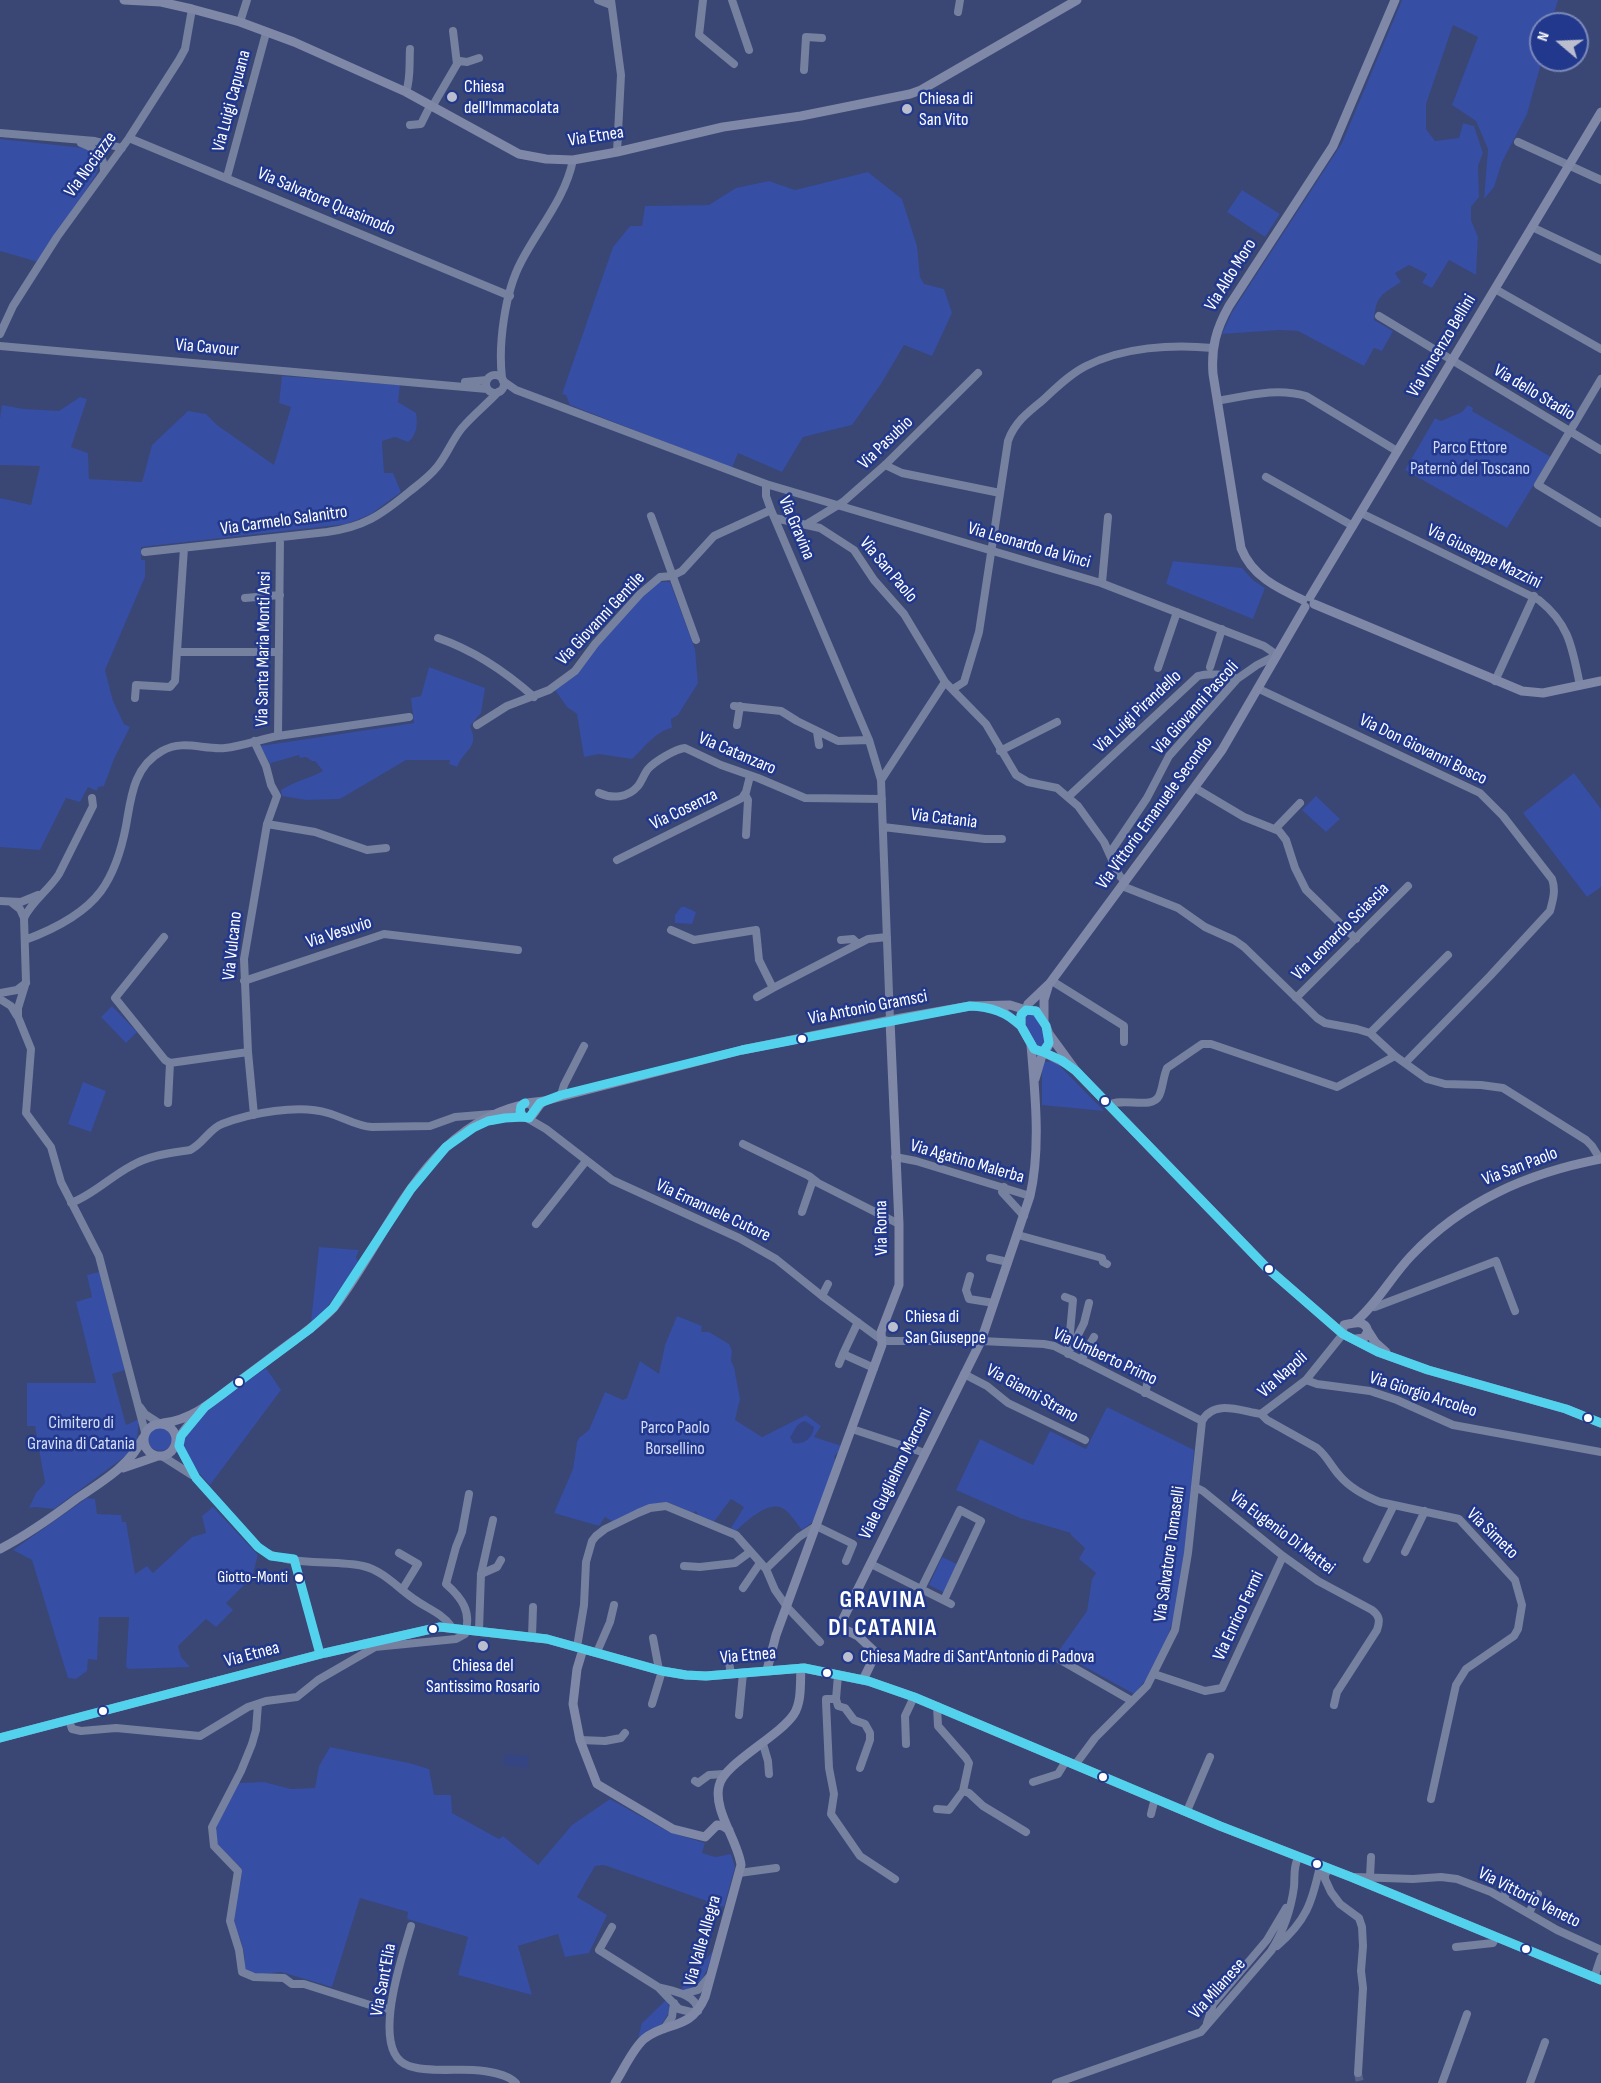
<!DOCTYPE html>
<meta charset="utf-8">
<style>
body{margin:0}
#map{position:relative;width:1601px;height:2083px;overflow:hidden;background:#3a4674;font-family:"Sofia Sans Condensed",sans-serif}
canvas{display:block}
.north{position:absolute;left:1529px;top:12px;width:60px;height:60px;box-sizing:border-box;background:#21388c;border:2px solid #7a88ba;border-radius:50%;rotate:289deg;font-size:16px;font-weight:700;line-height:24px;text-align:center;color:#fff}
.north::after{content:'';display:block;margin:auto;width:21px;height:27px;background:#babece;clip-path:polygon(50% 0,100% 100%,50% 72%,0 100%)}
</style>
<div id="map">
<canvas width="1601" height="2083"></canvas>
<div class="north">N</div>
</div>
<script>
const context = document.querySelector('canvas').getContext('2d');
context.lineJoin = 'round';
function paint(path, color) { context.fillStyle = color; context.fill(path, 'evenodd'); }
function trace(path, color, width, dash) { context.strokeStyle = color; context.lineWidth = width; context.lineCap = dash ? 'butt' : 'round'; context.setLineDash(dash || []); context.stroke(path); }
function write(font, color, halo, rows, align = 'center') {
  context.font = font + ' "Sofia Sans Condensed",sans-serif'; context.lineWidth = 5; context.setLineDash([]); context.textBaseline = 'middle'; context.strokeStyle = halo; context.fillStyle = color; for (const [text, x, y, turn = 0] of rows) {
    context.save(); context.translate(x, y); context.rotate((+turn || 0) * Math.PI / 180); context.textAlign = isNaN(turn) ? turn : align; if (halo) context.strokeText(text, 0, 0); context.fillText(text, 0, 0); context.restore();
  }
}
paint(new Path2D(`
 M1402,0H1558L1551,24H1541L1542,60L1527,114L1502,162L1494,187L1484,199L1488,149L1476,121L1452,105L1478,37L1453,25L1426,104V129L1435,141L1459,138L1463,123L1474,126L1483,153L1478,166L1479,197L1471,207V220L1478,237L1476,275L1449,260L1432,288L1422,283L1427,274L1409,265L1395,273L1401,282C1381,295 1376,296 1374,320L1393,331L1382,351L1374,348L1364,366L1298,331L1280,330L1222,334L1232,312L1342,143Z
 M0,139L84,148L97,157L98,169L96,175L38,262L0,251Z
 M868,172L902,199L917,246L920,277L924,284L944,289L952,313L932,356L904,345L881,384L852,425L803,437L782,472L738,453L732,468L570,405L566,395L562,394L613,247L630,226H642L645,206L709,205L736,188L769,181L795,190Z
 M1242,190L1280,214L1265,237L1227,212Z
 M282,376L400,385L398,402L416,413C418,423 417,436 408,442L395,437L382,441L384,473H393L401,492L371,514L347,524L141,547V560H145V577L105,670L113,701L124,724L130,727L114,759L104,786L98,787L97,791L88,787L80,802L66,798L40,850L0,847V498L31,505L40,466L0,465V418L2,405L24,409L59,411L80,397L87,399L71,447L88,453L89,479L142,482L152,445L188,411L206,414L217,425L274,465L291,407L279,403Z
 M1468,405L1473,408L1472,411L1551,457L1507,528L1405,470L1435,418L1441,421L1462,412Z
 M1173,561L1242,568L1254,581L1265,588L1253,619L1166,584Z
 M658,582H670L695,649L698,683L678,715L671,719L672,728C657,730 642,750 632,759L599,754L584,757L577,714L567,707L555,690L641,596Z
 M429,667L485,688L481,713L470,726C480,748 465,748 457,767L449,764L450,760H406L340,799L306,800L282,796L281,790C295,781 310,778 323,771L315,761H312L306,757L300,758L299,755L271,763V765L260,746L414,723L411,698L421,696Z
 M1574,773L1601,809V887L1587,897L1523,813Z
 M1316,796L1340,819L1326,832L1302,810Z
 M681,907H685L696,912L692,924L675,923V915Z
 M112,1006L137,1032L126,1043L101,1017Z
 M1030,1013L1036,1017L1046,1039V1042L1042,1048L1034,1045L1024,1021L1026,1015Z
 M1052,1061L1056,1062L1104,1111L1042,1105V1070L1044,1062Z
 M83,1082L106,1091L91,1132L68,1124Z
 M319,1247L359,1250L356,1257L358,1262L326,1309L311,1322Z
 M99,1272L125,1370L112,1374L126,1425L139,1419L137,1440L127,1455L54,1509L35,1507L29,1508L36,1493L45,1483L35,1426H27V1383H96L76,1302L92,1297L87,1275Z
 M677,1316L702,1326L701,1332H709L729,1344L732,1351L731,1361L734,1367L740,1399L735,1420L762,1437L806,1415L821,1426L814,1437L842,1446L840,1452L836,1454L834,1457L836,1461L815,1520L802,1530C796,1523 790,1512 782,1508C767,1501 746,1522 736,1531L731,1528L744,1507L731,1499L713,1523L707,1518L706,1519L699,1516L696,1511L693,1513L668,1502L650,1505L615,1523L605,1517L599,1526L554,1513L573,1469L577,1442L579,1438L589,1430L605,1392L623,1400L627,1398L640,1361L659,1374L665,1345Z
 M266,1368L281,1390L210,1485C200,1474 183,1459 184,1442C185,1420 247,1382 266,1368Z
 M1107,1407L1194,1450C1189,1522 1187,1641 1134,1694L1058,1652L1087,1611L1092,1579L1096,1573L1079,1559L1085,1548L1070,1534L1071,1533L1020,1518L956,1490L980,1439L1033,1465L1050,1431L1086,1449Z
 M148 1439a12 12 0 1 1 24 0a12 12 0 1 1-24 0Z
 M87,1498L95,1499L97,1514L121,1515L122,1522H126L135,1574L147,1566L153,1573L192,1537L206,1533L202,1516L213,1507L258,1555L252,1577L226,1603L233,1610L216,1627L206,1619L178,1646L181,1657L190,1667L129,1669L126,1667L129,1617H99L97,1660L88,1659L87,1671L76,1679L68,1678L32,1560L13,1550Z
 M942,1557L959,1565L945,1593L929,1585Z
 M330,1747L409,1763L429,1769L434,1795H451L452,1813L499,1839L503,1836L538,1865L572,1825L610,1799L669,1832L705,1843L702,1853L715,1857L731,1854L735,1867L724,1907L604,1865L595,1866L577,1897L607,1915L589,1953L565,1957L558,1934L518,1946L532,1995L458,1975L468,1937L407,1919L408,1912L360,1898L332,1987L281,1972L262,1974L247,1971L244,1966C248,1949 235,1933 234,1916C233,1900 242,1885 242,1869L218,1845L215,1828L239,1783L264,1782L291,1789L315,1788L319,1766Z
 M713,1951C707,1970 703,1990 680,1990Z
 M667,1999L670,2011L662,2024L647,2031L638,2038L642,2023Z`), '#364ea3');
paint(new Path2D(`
 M805,1421L814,1427C813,1438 804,1445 793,1443L790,1437C795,1431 796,1423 805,1421Z
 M505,1754L529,1756L528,1768L504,1765Z`), '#354583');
trace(new Path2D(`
 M1358,2073L1360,2083`), '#586289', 8, [8, 4]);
trace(new Path2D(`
 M598,0L611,5
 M611,0L621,75L617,152
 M703,0L699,35L734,64
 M732,0L749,50
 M958,12L960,0
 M240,22L247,0
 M457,64L460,61L467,62L479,58
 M804,70L806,37L822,38
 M406,92C411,78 409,64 410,49
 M432,107L457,64L453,31
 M410,125L421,124L430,106
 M0,133L95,141L122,148
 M129,138L510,296
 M1518,142L1601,180
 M81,143C97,149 104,155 104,172
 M227,177L266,33
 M1532,227L1601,260
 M1495,289L1601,349
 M1379,316L1601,450
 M0,334L13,306L57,237L129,138L179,60L185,49L192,9
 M0,346L487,389
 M486 384a9 9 0 1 1 18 0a9 9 0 1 1-18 0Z
 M502,378C498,344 505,292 521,262C539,227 565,199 573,160
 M1601,379L1538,485L1601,523
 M503,381L516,390L766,484L1101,583L1246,639L1264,646L1277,655L1257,665L1237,679L1169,756L1147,798L1110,853
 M465,382L487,380
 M1217,401C1247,396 1276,387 1306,396L1397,451
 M885,465L902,473L1000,493
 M1266,477L1353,526
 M766,484V496L771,510L869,740L881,780L890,1020
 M1361,513L1539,600C1570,625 1572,648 1580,685
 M651,516L696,640
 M775,518L820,528L854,550L874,580L904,614L945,682L986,724L1016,775L1028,782L1057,788L1078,806L1104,842L1119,875L1125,882
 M807,524L843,502L885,465L978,373
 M145,552L327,532C364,527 381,515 409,492C419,484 429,477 437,467C447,455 452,440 462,428C473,415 487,404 498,392
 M1102,583L1108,517
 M245,598L280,595
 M438,638C473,650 507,673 534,697
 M177,652H279
 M1210,667L1222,629
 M1158,668L1177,612
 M1495,681L1534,596
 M953,689L964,682L979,632L1008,441C1014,423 1028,412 1043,400C1056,388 1070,374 1086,366C1123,347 1172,344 1213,348
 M1259,689L1480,793L1503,816L1552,879C1556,890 1553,900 1550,911L1490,976L1405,1063
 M135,698L136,685L170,687L175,681L184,548
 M734,706L781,711L797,721L838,741L869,740
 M477,725L507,706L549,690L575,671L595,644L640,594L660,577L672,576L682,571L714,536L771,510
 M737,725L740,706
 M817,732L819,745
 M278,736L409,717
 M254,741L266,766L271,785L277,796L267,824L244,959L248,1052L254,1115
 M1000,751L1057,722
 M881,780L945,682
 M1195,788L1244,817L1279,831L1286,840L1295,868L1306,890L1356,939
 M599,793C612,799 628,798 638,786C642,781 644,774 648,769C654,762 675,749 685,748L721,765L758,778L805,798L882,799
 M745,794L748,800L746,835
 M1068,797L1198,676C1208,673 1228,674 1237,679
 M267,824L315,832L367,850L386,848
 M883,827L985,839H1002
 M1275,829L1300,803
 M617,860L742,798L746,792L750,776
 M1122,886L1178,908L1205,927L1234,940L1244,947L1317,1018L1325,1023L1357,1029L1370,1033L1395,1056L1427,1079L1445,1084L1481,1085L1503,1088L1586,1140L1592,1146L1600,1159
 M0,901L21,902L38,895
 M11,902L20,909L24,918L26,982L18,1008V1017L31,1049L26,1113L51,1147L61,1182L99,1256L145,1432
 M24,918C32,901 49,890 59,874L93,806L92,798
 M671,930L694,940L756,930L759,960L773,988L868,939L887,937
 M164,937L115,998L165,1060L170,1063L248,1052
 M25,940C52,930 84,914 101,891C114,873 122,847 126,826C131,798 133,767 162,751C183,739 203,750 225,748C243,746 261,739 278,736L280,538
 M841,940L853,939L858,944
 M244,981L384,934L518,950
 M1052,981L1124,1026V1042
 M0,993L17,990L26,983
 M757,997L773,988
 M1296,998L1408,886
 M0,999L11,1006L17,1016
 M1370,1033L1448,955
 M561,1095L564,1085L584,1046
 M168,1103L170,1063
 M1109,1105C1123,1097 1152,1110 1159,1096C1163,1088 1163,1077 1167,1068L1202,1044H1211L1337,1087L1395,1056
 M527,1118L546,1129L612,1180L739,1238L776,1259L822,1296L879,1338L888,1341H981L1044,1344L1054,1346L1202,1421
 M743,1144L809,1176L818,1183L899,1224
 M895,1157L916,1161L1030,1196
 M1004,1187L1002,1192L1024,1216
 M71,1203C93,1195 110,1177 131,1166C149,1155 170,1153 190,1150C203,1144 209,1129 222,1124C250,1113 299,1104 328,1113C343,1117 356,1126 372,1127L430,1126L455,1117L492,1114
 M802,1212L813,1180
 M536,1224L586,1161
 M1018,1235L1102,1258L1103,1262L1107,1264
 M990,1258L1008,1262
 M970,1276L966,1290L969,1299L994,1303
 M822,1296L828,1284
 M1065,1297L1073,1300L1068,1354
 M1375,1307L1496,1261L1515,1311
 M858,1322L843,1354L874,1368
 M1072,1347L1084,1323L1089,1303
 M1081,1360L1094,1337
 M839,1364L843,1354
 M964,1374L987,1386L1008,1403L1085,1440
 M1306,1380L1317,1384L1370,1391L1397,1400L1453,1425L1601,1452
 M1145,1393L1149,1377
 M140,1407L145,1414L159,1423
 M1261,1414L1267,1420L1317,1448C1327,1456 1331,1466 1339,1475C1349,1487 1365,1496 1380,1502L1459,1519L1515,1580L1522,1605L1518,1629L1514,1636L1466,1669L1456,1685L1431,1799
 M1202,1421C1214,1399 1240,1411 1261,1414L1306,1380L1343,1334
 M852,1429L925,1453
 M176,1441L196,1478L258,1547C283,1568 331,1559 363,1566C382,1570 398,1588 414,1599C426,1608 442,1613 451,1626
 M162,1456L192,1475
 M1195,1487L1203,1491L1283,1556L1318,1581L1372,1610C1380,1616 1380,1621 1377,1630L1337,1692L1334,1705
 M1405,1552L1425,1511
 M399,1553L418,1564L402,1590
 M294,1559L320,1654
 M1367,1559L1394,1505
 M871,1564L951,1604
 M684,1566L700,1567L735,1563L750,1552
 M766,1569L799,1537L816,1526L853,1544L846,1561
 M481,1574L497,1567L501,1560
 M743,1588L760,1563
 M921,1589L960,1510L981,1521L944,1600
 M479,1630L481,1574L493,1520
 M532,1637L533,1607
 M653,1638L659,1670
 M577,1647L584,1605L586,1562L592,1541L596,1536L605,1529L638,1513L650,1508L666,1506L736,1535L766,1569L775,1590L787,1607L820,1642
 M597,1652L610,1622L614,1605
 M728,1656L731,1674
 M1057,1658L1132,1701
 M1154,1674L1205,1691L1222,1688L1283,1556
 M838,1675L836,1699L838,1706L845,1708L854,1720L865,1724L870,1733V1740L860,1768
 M836,1699H826V1702L829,1768L834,1794L831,1814L860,1856L895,1879
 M258,1704L256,1730L252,1744L241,1771L212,1827L214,1846L238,1871L230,1921L239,1950L242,1972L254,1977L284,1978L292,1984H304L370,2005L389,2009
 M652,1704L662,1671
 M937,1706L938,1726L966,1758L969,1763L963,1791L949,1810L937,1809
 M739,1715L743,1673
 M69,1720L72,1729L81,1731L116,1728L200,1736L248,1707L266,1701L297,1697L318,1680L375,1647L456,1639L465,1634C472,1612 462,1598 446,1584L456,1547L462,1532L469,1494
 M580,1740L605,1741L621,1738L625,1733
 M763,1744L768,1761L769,1774
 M906,1744L905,1716L914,1697
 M1075,1765L1095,1738L1147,1686L1175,1630L1188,1553L1202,1421
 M695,1781L698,1783L709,1775L724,1774
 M1033,1782L1058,1774L1066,1761
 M963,1791L969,1793L983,1806L1026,1832
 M1187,1811L1210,1757
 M1151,1814L1155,1798
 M1329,1870L1325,1874V1879L1331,1892L1340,1904L1359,1918L1362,1927L1363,1946L1361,1971L1363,1988L1358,2073
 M739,1873L776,1868
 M1355,1877L1413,1879L1441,1877L1457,1879L1491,1892L1557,1930L1601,1950
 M1370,1877L1371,1857
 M1505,1899L1506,1882
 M1529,1913L1538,1894
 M411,1926C403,1954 368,2053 409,2066C426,2072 454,2069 473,2070C487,2071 506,2073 516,2083
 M612,1927L599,1950L658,1987L679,2009L691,2012L698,2011C697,1994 672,1991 658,1987
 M1277,1946C1306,1921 1312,1903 1320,1866
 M1456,1947L1493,1943L1495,1938
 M1594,1978L1601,1957
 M683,1994L698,1990L709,1977
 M1207,2023L1213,2004L1267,1940L1286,1908
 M664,2029L672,2017L674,2003
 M1056,2083L1201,2032L1271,1951C1283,1932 1291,1909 1294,1887C1295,1876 1293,1868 1298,1858
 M1442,2083L1467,2014
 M1530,2083L1545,2042`), '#76809f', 8);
trace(new Path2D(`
 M124,0L161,2L192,9L240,22L294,42L406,92L519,154L546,159L573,160L617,152L723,127L801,116L910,94L921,90L1077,0
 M1310,597L1601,112
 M1303,600C1277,588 1252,576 1241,548L1213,374C1211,348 1216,329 1229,306L1333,146L1395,0
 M1314,604L1522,691L1543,693L1601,681
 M992,1007L1006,1014L1021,1026
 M1026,1010L1036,1011C1045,1021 1057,1042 1043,1052L1034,1049L1021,1026V1015Z
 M1044,1021V1000L1048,987
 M1049,1034L1076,1071L1266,1267L1343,1334L1378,1352L1428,1370L1566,1409L1601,1423
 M1035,1079L1043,1052L1067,1064
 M527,1103L544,1101L742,1050L901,1018L970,1006L1010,1005L1026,1010L1028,1004L1050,983L1222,750L1305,607
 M534,1112L533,1106L528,1103L523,1104L520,1109L522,1116L529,1118C536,1114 537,1105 544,1101
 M492,1120L511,1116L524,1117
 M1354,1323C1377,1304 1391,1277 1411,1256C1463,1201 1528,1173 1601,1159
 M1368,1331L1375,1342L1386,1352
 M1342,1332L1344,1325C1353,1323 1365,1319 1368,1331L1364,1338L1356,1339
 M163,1423C194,1420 218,1397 242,1379C260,1366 278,1352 296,1339C309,1329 324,1319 335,1306C390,1234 422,1129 522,1105
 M144 1440a16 16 0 1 1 32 0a16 16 0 1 1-32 0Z
 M176,1441L197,1414
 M123,1468L158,1456
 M0,1549C27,1535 51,1518 75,1500C100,1483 130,1466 143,1438
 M583,1649L577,1669L573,1704L580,1740L597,1784L673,1829L705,1837L717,1825L723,1826L729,1830
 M767,1670L776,1635L882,1345L881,1332L899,1285V1224L890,1020
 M863,1680L875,1655L874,1651L858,1636L842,1628L841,1623L981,1341L1030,1196C1041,1149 1035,1092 1031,1045
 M0,1738L325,1653L440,1627L547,1639L662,1671L686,1675L706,1676L804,1668L868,1681L914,1697L1220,1826L1351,1877L1601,1980
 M615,2083C624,2069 632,2050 644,2039C667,2020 690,2032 705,1997L741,1865C738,1841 713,1810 719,1786C723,1764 779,1737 794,1714C802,1701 800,1683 801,1668`), '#8088a7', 9);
trace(new Path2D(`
 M1026,1010L1036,1011L1046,1026L1049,1043L1043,1052L1034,1049L1021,1026V1015Z
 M1043,1052L1061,1060L1076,1071L1266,1267L1343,1334L1378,1352L1428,1370L1566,1409L1601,1423
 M525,1103L521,1106L520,1112L523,1117L529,1118L540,1103L561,1095L742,1050L970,1006C991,1007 1006,1012 1021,1026
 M320,1654L294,1559L271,1556L258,1547L196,1478L179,1446L181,1436L205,1407L310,1329L333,1308L411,1189L446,1147L473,1128L488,1121L505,1118L524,1117
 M0,1738L325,1653L440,1627L547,1639L662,1671L686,1675L706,1676L804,1668L868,1681L914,1697L1220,1826L1351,1877L1601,1980`), '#53d2ee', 9);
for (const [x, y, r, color] of [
 [452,97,6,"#babece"],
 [907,109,6,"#babece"],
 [802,1039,5,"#fff"],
 [1105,1101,5,"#fff"],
 [1269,1269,5,"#fff"],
 [893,1327,6,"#babece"],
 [239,1382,5,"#fff"],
 [1588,1418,5,"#fff"],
 [299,1578,5,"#fff"],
 [433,1629,5,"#fff"],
 [483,1646,6,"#babece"],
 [848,1657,6,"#babece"],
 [827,1673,5,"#fff"],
 [103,1711,5,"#fff"],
 [1103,1777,5,"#fff"],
 [1317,1864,5,"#fff"],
 [1526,1949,5,"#fff"]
]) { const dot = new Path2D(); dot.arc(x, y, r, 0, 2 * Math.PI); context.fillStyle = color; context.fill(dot); trace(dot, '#21388c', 2); }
write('16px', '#fff', '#21388c', [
 ["Giotto-Monti",288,1578]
], 'right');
write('18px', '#fff', '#21388c', [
 ["Chiesa",464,87],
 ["dell'Immacolata",464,108],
 ["Chiesa di",919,99],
 ["San Vito",919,120],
 ["Chiesa di",905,1317],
 ["San Giuseppe",905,1338],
 ["Chiesa Madre di Sant'Antonio di Padova",860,1657],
 ["Chiesa del",483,1666,"center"],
 ["Santissimo Rosario",483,1687,"center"]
], 'left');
write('18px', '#fff', '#21388c', [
 ["Via Luigi Capuana",232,101,-75],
 ["Via Etnea",596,137,-9],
 ["Via Nociazze",91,165,-54],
 ["Via Salvatore Quasimodo",326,202,23],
 ["Via Aldo Moro",1231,275,-58],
 ["Via Vincenzo Bellini",1442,346,-59],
 ["Via Cavour",207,348,5],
 ["Via dello Stadio",1534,393,31],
 ["Via Pasubio",886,443,-44],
 ["Via Carmelo Salanitro",284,521,-8],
 ["Via Gravina",796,528,67],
 ["Via Leonardo da Vinci",1029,546,16],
 ["Via Giuseppe Mazzini",1484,557,26],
 ["Via San Paolo",888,570,50],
 ["Via Giovanni Gentile",601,619,-47],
 ["Via Santa Maria Monti Arsi",264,649,-89],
 ["Via Giovanni Pascoli",1196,708,-48],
 ["Via Luigi Pirandello",1138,712,-43],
 ["Via Don Giovanni Bosco",1423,750,26],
 ["Via Catanzaro",737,754,23],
 ["Via Cosenza",684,810,-26],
 ["Via Vittorio Emanuele Secondo",1155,813,-54],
 ["Via Catania",944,819,7],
 ["Via Leonardo Sciascia",1341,932,-45],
 ["Via Vesuvio",339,933,-18],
 ["Via Vulcano",233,946,-84],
 ["Via Antonio Gramsci",868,1008,-11],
 ["Via Agatino Malerba",967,1162,16],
 ["Via San Paolo",1520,1167,-21],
 ["Via Emanuele Cutore",713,1211,25],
 ["Via Roma",882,1228,-91],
 ["Via Umberto Primo",1105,1357,25],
 ["Via Napoli",1283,1375,-42],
 ["Via Gianni Strano",1032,1394,29],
 ["Via Giorgio Arcoleo",1423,1395,18],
 ["Viale Guglielmo Marconi",896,1474,-64],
 ["Via Eugenio Di Mattei",1282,1533,37],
 ["Via Simeto",1492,1534,44],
 ["Via Salvatore Tomaselli",1170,1554,-82],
 ["Via Enrico Fermi",1239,1616,-65],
 ["Via Etnea",252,1655,-15],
 ["Via Etnea",748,1656,-5],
 ["Via Vittorio Veneto",1529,1898,27],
 ["Via Valle Allegra",703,1941,-74],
 ["Via Sant'Elia",384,1980,-79],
 ["Via Milanese",1218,1989,-48]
]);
write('18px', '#d4dcf8', '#21388c', [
 ["Parco Ettore",1470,448],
 ["Paternò del Toscano",1470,469],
 ["Cimitero di",81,1423],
 ["Gravina di Catania",81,1444],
 ["Parco Paolo",675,1428],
 ["Borsellino",675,1449]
]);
context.letterSpacing = '1.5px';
write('bold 24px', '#fff', '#21388c', [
 ["GRAVINA",883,1601],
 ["DI CATANIA",883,1629]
]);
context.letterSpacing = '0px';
</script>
